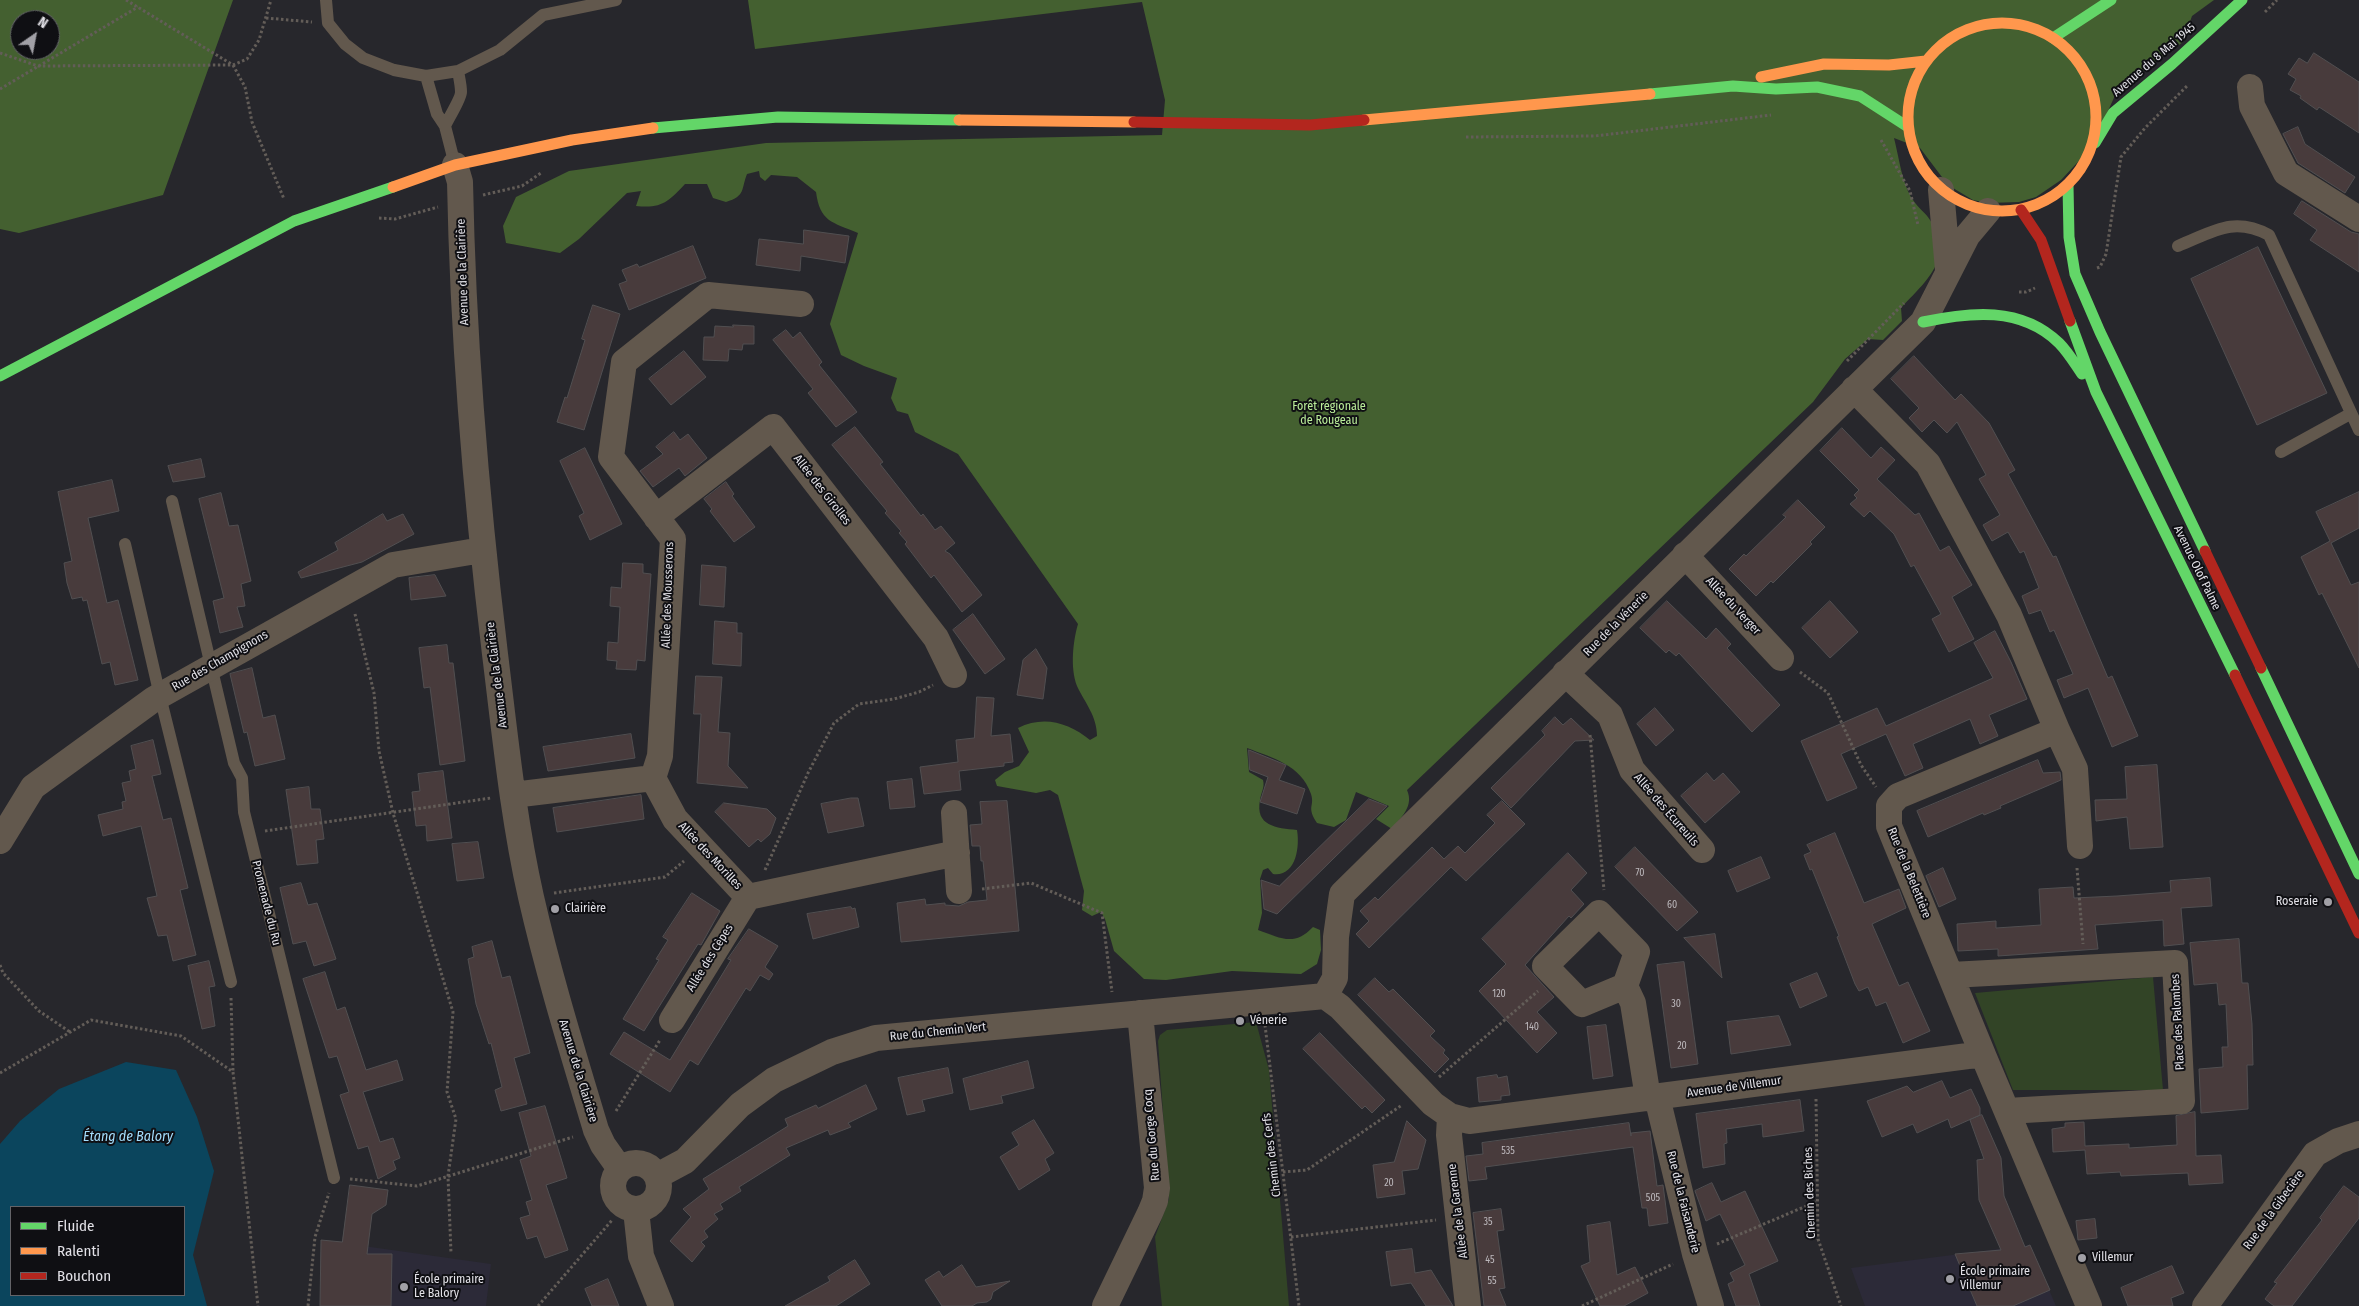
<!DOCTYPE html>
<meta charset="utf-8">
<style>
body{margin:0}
#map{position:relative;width:2359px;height:1306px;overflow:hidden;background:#27272c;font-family:"Fira Sans Condensed",sans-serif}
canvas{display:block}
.legend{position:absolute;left:10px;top:1206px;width:175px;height:90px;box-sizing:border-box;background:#0f0f13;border:1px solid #636368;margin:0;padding:6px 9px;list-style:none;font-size:15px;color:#e2e1e7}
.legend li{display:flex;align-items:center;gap:10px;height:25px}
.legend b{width:25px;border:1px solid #636368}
.north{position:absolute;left:10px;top:10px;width:50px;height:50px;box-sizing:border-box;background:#0f0f13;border:1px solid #636368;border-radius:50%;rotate:33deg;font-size:14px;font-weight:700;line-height:20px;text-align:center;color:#e2e1e7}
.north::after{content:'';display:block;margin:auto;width:18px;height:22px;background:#a1a0a6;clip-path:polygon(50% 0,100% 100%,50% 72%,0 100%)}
</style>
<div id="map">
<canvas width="2359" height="1306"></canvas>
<ul class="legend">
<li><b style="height:6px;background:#63d668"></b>Fluide</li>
<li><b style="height:6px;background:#ff974d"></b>Ralenti</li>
<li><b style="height:6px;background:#b3261e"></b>Bouchon</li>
</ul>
<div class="north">N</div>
</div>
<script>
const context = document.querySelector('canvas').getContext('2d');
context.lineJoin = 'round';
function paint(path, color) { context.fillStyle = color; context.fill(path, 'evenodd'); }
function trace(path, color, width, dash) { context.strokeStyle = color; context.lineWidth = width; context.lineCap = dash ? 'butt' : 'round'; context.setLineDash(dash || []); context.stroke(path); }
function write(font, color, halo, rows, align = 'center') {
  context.font = font + ' "Fira Sans Condensed",sans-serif'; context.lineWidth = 4; context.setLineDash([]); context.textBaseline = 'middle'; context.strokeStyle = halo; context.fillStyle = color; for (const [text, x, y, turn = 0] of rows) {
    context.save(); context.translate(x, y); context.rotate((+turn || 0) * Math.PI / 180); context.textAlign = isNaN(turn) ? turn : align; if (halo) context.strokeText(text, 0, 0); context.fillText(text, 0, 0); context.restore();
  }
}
paint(new Path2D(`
 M321,1240L491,1264L486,1306H320Z
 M2030,1245L2056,1306H1865L1851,1268Z`), '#2c2a38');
paint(new Path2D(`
 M2153,977L2163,1090H2013L1975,993Z
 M1256,1022L1269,1070L1289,1306H1162L1155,1237L1169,1199L1158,1041L1160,1035L1167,1030Z`), '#324426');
paint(new Path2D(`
 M0,0H233L163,195L19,233L0,229ZM20,20H50V50H20Z
 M748,0H2214L2192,16L2183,42L2118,89L2091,148L2061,180L2036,197L2019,202L1988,203L1973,200L1948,185L1920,148L1894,138C1899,157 1902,184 1913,200C1918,208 1926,213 1930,220C1955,259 1926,281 1901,308L1902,321L1883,340L1868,339L1845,359L1813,402L1407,790C1414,806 1402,816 1392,829L1376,819L1389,806L1356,792L1346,820L1334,827L1317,823C1306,806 1315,807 1311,794C1301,765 1273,758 1247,748L1249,772L1263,780C1265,788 1261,792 1260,800C1255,826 1276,828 1297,830C1300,847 1296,877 1273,874L1268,868L1263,870L1260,879L1262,913L1258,930C1281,938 1294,947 1313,927L1320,930L1321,950L1317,964L1301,974L1232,971L1166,980L1144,979L1114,951L1105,919L1101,912L1092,916L1082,910L1084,891L1058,795L1050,790L1036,793L997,786L995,780L1005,772L1019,766L1029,752L1018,728C1044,715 1069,723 1090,740L1097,736C1097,716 1085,703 1077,686C1070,668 1073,641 1078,624L958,454L915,432L908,414L897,411L891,398L897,378L864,366L841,355L830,324L858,233C832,222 820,222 816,192L797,177L771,175L765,181L760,177L759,171L747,174C741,189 746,196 726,202L713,198L707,184H685C669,201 662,209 636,206L641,191L627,193L579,239L560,253L506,243L503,226L516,197L569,171L766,143L1162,135L1165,100L1142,2L755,49Z`), '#446030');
paint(new Path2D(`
 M126,1062L176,1070L197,1117L214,1171L193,1255L207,1306H0V1144L20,1121L59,1089ZM11,1207H184V1295H11Z`), '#0b455d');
const building = new Path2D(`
 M2314,53L2359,82V133L2319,107L2317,110L2300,98L2301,96L2290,90L2296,79L2288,74L2299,58L2307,63Z
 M2298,127L2305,144L2355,177L2345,193L2298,163L2283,134Z
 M2302,201L2351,232L2359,234V272L2310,240L2317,230L2294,214Z
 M804,230L849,236L845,263L801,256L800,271L756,265L759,239L803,244Z
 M693,246L706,278L629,310L619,284L627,281L622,270L637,264L639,267Z
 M2258,247L2327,393L2257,425L2191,279Z
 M593,305L620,314L584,430L557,422L565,397L567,398L585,340L582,339Z
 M733,325L754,326V344H743L742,350L729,349L728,361L703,360L704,337H714L715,326L733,327Z
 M786,330L793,338L800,332L822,362L819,365L857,412L836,427L808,393L813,389L773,340Z
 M684,351L706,377L671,405L649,379Z
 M1914,356L1955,400L1961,394L1989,423L2015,470L2008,474L2053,557L2056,556L2108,678L2112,676L2138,736L2112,747L2088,688L2064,698L2057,680L2073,674L2054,630L2050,632L2041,610L2029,614L2022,596L2039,588L2024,551L2020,553L2008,532L1992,541L1983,525L2000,515L1979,479L1986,475L1957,422L1947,433L1934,420L1922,432L1909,418L1919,408L1891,379Z
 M855,427L883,462L880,464L921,516L923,514L935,530L941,526L955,543L945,551L950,554L982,595L962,612L934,575L931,578L905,544L907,542L899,533L901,531L885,513L887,511L832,445Z
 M1842,428L1871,458L1881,447L1895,460L1877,479L1915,515L1919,513L1940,551L1949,546L1972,585L1952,597L1974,639L1949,652L1932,619L1941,614L1914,565L1911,567L1894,534L1870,511L1864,517L1850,504L1857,498L1854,495L1859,490L1820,451Z
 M674,432L680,440L688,434L707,458L685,476L679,468L653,487L640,471L663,454L656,447Z
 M585,448L622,524L590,540L579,516L584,513L560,461Z
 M201,459L205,477L173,482L168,466Z
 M112,480L119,511L88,518L107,603L118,600L138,680L115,685L110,662L102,664L87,600L83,601L82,597L72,599L67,583L64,563L72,561L58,492Z
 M726,482L734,494L732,496L755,527L734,542L710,511L712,509L704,499Z
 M2359,492V528L2331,543L2351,585L2359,582V668L2322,593L2319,595L2301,557L2330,541L2316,512Z
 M221,493L229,526L238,525L251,581L241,584L245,606L237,607L243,627L220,633L213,601L224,598L199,499Z
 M1798,500L1825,527L1810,542L1812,544L1773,583L1771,581L1756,596L1729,569L1744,554L1746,556L1786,517L1783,515Z
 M383,514L387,521L403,514L414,534L362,562L301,578L298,572L338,550L335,543Z
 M623,563L643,564V573L651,574L645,661L637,660L636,670L616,669L617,661L607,660L608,642L618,643L620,607L610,606L611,587L621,588Z
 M702,565L726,567L724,607L700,605Z
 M435,575L446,596L411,600L409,578Z
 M1667,601L1706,639L1716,628L1731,644L1727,648L1780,705L1752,732L1679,653L1676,656L1669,650L1666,653L1640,628Z
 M1830,601L1858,632L1830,658L1802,628Z
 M973,614L1005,659L985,674L953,630Z
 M715,621L737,623V633H742L741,666L713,664Z
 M1995,631L2011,662L2027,699L1989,715L1998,736L1980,744L1970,719L1913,744L1923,768L1905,776L1886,734L1841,754L1857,788L1827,801L1801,741L1877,708L1886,726L1993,678L1974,643Z
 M447,645L449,663H453L465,761L440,765L430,687L424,688L419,648Z
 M1036,649L1047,668L1043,699L1017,695L1023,660Z
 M252,668L263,718L275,715L285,759L255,766L247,732L244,733L230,674Z
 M696,676L722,677L718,732L730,733L728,766L748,788L697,783L701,714H694Z
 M977,697L994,698L991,736L1010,734L1013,762L1004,763V766L959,771L961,790L924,794L920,767L958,762L956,740L974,738Z
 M1655,708L1674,730L1656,746L1637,724Z
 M1555,717L1563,725L1571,718L1594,740L1575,741L1511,808L1491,788L1545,735L1542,731Z
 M631,734L635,758L548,771L543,747Z
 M153,740L161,774L152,776L163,820L171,818L177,843L188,888L180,890L196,955L173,961L167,935L158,936L147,898L157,896L141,826L103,836L98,815L123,809L122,802L126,801L122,783L131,781L129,771L136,769L131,746Z
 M1249,750L1286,765L1279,780L1305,789L1297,814L1260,802L1268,777L1250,770Z
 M2038,760L2043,773L2060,772L2061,780L2000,806L2001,808L1984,815L1983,813L1928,837L1917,811Z
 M2157,765L2163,847L2130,849L2127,817L2096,821L2095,800L2127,799L2125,767Z
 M443,771L452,838L427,841L426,825L416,826L412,792L420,791L418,774Z
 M1707,773L1714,781L1723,773L1740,792L1705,823L1681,796Z
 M912,779L915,807L890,809L887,782Z
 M309,787L311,809H320L324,839L316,840L318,863L297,865L286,790Z
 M641,795L644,819L557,832L553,808Z
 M851,798H858L864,826L828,833L821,804Z
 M1369,799L1387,806L1277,914L1264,909L1261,880L1279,886Z
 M1007,801L1019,931L901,942L897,903L925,899L926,905L945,903V905L959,906L968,902L987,900L983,861H981L980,846H972L970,825L982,824L980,802Z
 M1502,801L1525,824L1466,881L1451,867L1369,948L1356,934L1369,921L1360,911L1375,897L1378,900L1432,847L1444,859L1458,846L1465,853L1495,823L1487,815Z
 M724,803L767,809L776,818L770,834L761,842L758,839L749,847L715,812Z
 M1835,833L1864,903L1899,889L1906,908L1872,924L1899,986L1908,982L1930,1031L1903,1043L1886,1002L1876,1006L1868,987L1859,991L1855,984L1837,937L1839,936L1812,869L1810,870L1804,855L1811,852L1807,845Z
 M478,842L484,878L457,881L452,844Z
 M1635,847L1698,912L1677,931L1615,867Z
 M1568,853L1587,873L1571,890L1584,904L1571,918L1569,916L1525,965L1554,997L1537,1012L1557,1033L1537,1053L1479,991L1506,964L1482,939Z
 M1761,857L1770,878L1737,892L1728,871Z
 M1943,868L1956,899L1939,907L1926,876Z
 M2210,878L2212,906L2181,908L2184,944L2164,946L2163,920L2095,925L2098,949L1998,956V949L1958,951L1957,924L1996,921V928L2041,925L2039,889L2073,887L2074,898L2117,896L2171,892L2170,881Z
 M301,883L308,905L317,903L336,959L314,966L306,941L293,944L280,888Z
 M692,893L720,911L701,945L698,944L644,1031L623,1019L659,960L656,959L668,940L663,937Z
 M851,907L852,909L855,908L859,927L813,939L807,914Z
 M749,929L778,946L765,967L773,974L769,980L760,975L750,991L746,988L698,1065L690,1060L670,1092L610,1054L624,1032L670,1060L731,960L728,959Z
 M1715,934L1722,978L1684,938Z
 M2239,939L2242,983H2248L2252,1024L2253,1065H2247L2248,1109L2201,1113L2199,1069L2223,1067L2222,1047H2228L2226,1004L2219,1005L2217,983L2194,985L2190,943Z
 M492,941L502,978L510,976L530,1053L514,1058L527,1104L501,1111L495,1090L502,1087L491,1043L489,1044L476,1004L468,959L474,957L472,947Z
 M209,961L215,986L209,987L215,1026L202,1029L188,966Z
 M1684,962L1698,1064L1671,1068L1657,965Z
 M325,972L337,1010L345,1007L366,1070L397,1060L403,1080L363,1092L380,1142L393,1138L400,1158L393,1161L396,1169L378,1179L368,1146L358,1149L340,1095L349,1092L337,1056L329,1058L303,979Z
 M1817,973L1827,996L1800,1008L1790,984Z
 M1375,978L1389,992L1393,989L1435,1031L1430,1036L1445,1050L1443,1053L1449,1059L1435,1073L1358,995Z
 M1779,1016L1791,1045L1731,1054L1727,1022Z
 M1606,1025L1613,1076L1593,1079L1587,1027Z
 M1320,1033L1385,1100L1372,1113L1365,1106L1362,1109L1303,1049Z
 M1028,1061L1034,1088L1001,1096L1003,1103L970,1110L963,1079Z
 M948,1068L953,1093L922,1100L925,1111L907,1115L898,1078Z
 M1497,1075L1498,1078L1507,1076L1510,1095L1501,1096V1100L1479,1102L1477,1078Z
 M1942,1081L1950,1098L1971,1089L1980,1108V1115L1951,1128L1948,1119L1917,1133L1913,1124L1882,1137L1867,1101L1907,1086L1913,1092Z
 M866,1085L877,1109L848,1123L851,1127L830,1135L828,1130L786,1148L790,1155L739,1187L741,1191L720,1204L723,1209L714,1214L718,1219L704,1231L708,1237L701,1242L705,1246L692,1262L670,1241L691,1217L683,1209L709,1189L703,1179L788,1126L785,1119L816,1105L818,1108Z
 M1800,1100L1804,1131L1763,1137L1762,1124L1726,1129L1727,1143L1724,1144L1725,1164L1703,1168L1696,1114Z
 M545,1106L567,1178L546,1185L568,1250L545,1258L537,1236L527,1239L520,1218L530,1215L526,1202L532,1200L520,1160L531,1156L519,1113Z
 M2195,1112L2196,1156L2221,1155L2223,1183L2189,1185L2188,1173L2121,1176L2120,1172L2087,1174L2085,1150L2053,1152L2052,1129L2065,1127V1123L2084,1122L2085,1146L2129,1144V1148L2177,1145L2176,1116Z
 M1982,1115L2001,1158L2004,1196L2025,1247L2030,1245L2050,1290L2013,1306H1977L1955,1254L2001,1250L1979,1200L1977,1160L1984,1159L1970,1120Z
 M1034,1120L1054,1153L1045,1159L1050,1170L1019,1190L1000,1157L1019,1145L1012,1133Z
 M1407,1121L1426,1140L1418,1169L1402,1171L1405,1194L1377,1198L1373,1165L1394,1162Z
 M1629,1123L1631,1136V1133L1650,1131L1657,1186L1663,1185L1668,1223L1649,1226L1647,1208H1642L1633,1147L1485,1167L1487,1179L1469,1181L1466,1156L1483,1154L1482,1143Z
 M1712,1183L1721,1202L1745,1191L1778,1261L1749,1274L1760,1306H1736L1728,1284L1734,1281L1730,1273L1745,1265L1720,1214L1706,1221L1695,1191Z
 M350,1185L388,1190L386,1205L372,1214L367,1254H392L391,1306H320L321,1240L342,1242Z
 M2344,1186L2359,1197V1218L2292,1306H2274L2265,1299L2277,1283L2274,1282L2322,1220L2320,1218Z
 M1501,1209L1504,1230L1497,1231L1505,1288L1499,1289L1506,1306H1484L1473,1213Z
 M2095,1219L2097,1238L2078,1240L2076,1221Z
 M1610,1222L1617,1275L1635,1267L1648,1293L1624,1306H1600L1581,1266L1590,1262L1587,1226Z
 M1412,1249L1415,1273L1431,1270L1453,1306H1426L1411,1283L1391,1286L1386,1252Z
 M855,1260L870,1284L836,1306H785L830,1281L828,1277Z
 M962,1265L976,1287L1010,1281L993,1292L991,1299L987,1302L977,1303L972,1306H942L925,1280L939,1271L943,1277Z
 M2172,1266L2184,1293L2171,1298L2173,1306H2128L2121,1288Z
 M608,1279L619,1306H592L585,1289Z`);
paint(building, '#483b3c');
trace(building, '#514f51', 1);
trace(new Path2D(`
 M126,0L233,65
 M2265,12L2277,0
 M266,18L312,22
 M0,53L38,66L233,65L247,59L259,40L271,0
 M233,65L245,87L252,122L284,199
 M0,89L138,7
 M1466,137L1595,136L1771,115
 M1881,140L1910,191L1918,225
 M483,195L522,186L541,173
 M379,218L395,219L438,207
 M2097,268L2100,267L2106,254L2121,157L2145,128L2188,85
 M2019,292H2026L2035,288
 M1847,361L1904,303
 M355,614L374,693L379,751L393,813L453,1012L447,1092L456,1119L448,1176L451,1253
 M1800,672L1828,693L1861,765L1876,787
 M1590,735L1604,890
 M265,831L491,798
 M2077,868L2083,944
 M765,870L808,773L834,723L859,704L894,699L919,692L933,685
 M982,889L1031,883L1102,913L1112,992
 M554,893L665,877L684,861
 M0,965L3,973L39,1011L70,1032
 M231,998L233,1071
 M1265,1025L1299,1306
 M0,1073L91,1020L181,1036L233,1072L258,1306
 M1439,1077L1538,991
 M1816,1099L1818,1239L1841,1306
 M616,1111L660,1040
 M1283,1172L1307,1170L1402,1105
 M350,1179L417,1186L573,1137
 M1291,1237L1436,1220
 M1717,1244L1818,1201
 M308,1306L315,1237L329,1193
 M538,1306L613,1219
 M1582,1306L1673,1264`), '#635d58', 3, [2.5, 2.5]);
trace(new Path2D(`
 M326,0L328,23L345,44L363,58L394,70L426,76L458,71L500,50L543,15L616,0
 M426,76L437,114L445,126L455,165
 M445,126C449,117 461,99 461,92C461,85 459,77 458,71
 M2178,246C2213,232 2233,216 2269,235L2359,430
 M2281,452L2350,414
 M172,501L234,763L242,778L244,812L334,1178
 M125,544L160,696L231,982`), '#62584d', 12);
trace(new Path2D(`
 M2250,87L2252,106L2286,173L2359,219
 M455,165L460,182C463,340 476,497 495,654C505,735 513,817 531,897C549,976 573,1053 596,1130L603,1145L620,1169
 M1941,190L1948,270
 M1854,389L1928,464L2009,615L2057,730L1898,796L1889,806V826L1983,1055
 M656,517L773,427L936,638L954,675
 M1685,555L1781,658
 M1565,673L1610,715L1632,770L1702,850
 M2057,730L2075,769L2080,846
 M653,778L660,756L673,539L611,457L624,362L708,295L801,304
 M513,795L653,778L675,819L748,897L957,853
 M954,813L959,891
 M0,841L33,787L154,699L393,565L482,550
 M1599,913L1637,952L1625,986L1582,1004L1545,966Z
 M1951,975L2175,963L2182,1101L2007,1111
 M1625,986L1633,1003L1648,1098
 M1325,996L1335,978L1336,937L1342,894L1923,322L1967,236L1988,211
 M672,1020L748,897
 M1657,1097L1695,1254L1711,1306
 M1450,1116L1449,1135L1468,1306
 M613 1186a23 23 0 1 1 46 0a23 23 0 1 1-46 0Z
 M657,1176L685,1161L740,1105L774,1080L832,1052L876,1038L1325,996L1340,1007L1433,1104L1450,1116L1469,1121L1968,1056L1983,1055L2089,1306
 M636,1210L641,1256L661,1306
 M1105,1306L1150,1213L1155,1201L1157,1188L1140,1013
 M2205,1306L2315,1154L2338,1141L2359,1134`), '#62584d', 26);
trace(new Path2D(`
 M2053,38L2111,0
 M1650,94L1733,86L1776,89L1817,87L1860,96L1908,127
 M653,128L778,117L959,120
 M2095,143L2113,113L2172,64L2242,0
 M2068,185L2069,237L2075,274L2100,332L2205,551
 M2070,321L2096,392L2235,675
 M1923,322C1970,312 2021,306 2059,343C2068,352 2075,364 2082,374
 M0,376L294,221L393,187
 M2261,668L2359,874`), '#63d668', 11);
trace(new Path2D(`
 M1908 117a94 94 0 1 1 188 0a94 94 0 1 1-188 0Z
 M1761,77L1824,64L1889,65L1926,61
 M959,120L1134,122
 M1364,120L1650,94
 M393,187L455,165L572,140L653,128`), '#ff974d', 11);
trace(new Path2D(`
 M1134,122L1310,125L1364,120
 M2021,210L2041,240L2070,321
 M2205,551L2261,668
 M2235,675L2359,933`), '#b3261e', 11);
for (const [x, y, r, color] of [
 [2328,902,5,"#a1a0a6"],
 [555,909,5,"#a1a0a6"],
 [1240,1021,5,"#a1a0a6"],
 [2082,1258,5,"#a1a0a6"],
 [1950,1279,5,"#a1a0a6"],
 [404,1287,5,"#a1a0a6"]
]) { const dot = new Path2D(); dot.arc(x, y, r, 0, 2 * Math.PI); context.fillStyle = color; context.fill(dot); trace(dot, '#0f0f13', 2); }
write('10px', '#bcb8bc', null, [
 ["70",1640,873],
 ["60",1672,905],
 ["120",1499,994],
 ["30",1676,1004],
 ["140",1532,1027],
 ["20",1682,1046],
 ["535",1508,1151],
 ["20",1389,1183],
 ["505",1653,1198],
 ["35",1488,1222],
 ["45",1490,1260],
 ["55",1492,1281]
]);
write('12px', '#e2e1e7', '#0f0f13', [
 ["Avenue du 8 Mai 1945",2154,60,-41],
 ["Avenue de la Clairière",463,272,-92],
 ["Allée des Girolles",822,490,52],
 ["Avenue Olof Palme",2197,568,64],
 ["Allée des Mousserons",668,595,-88],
 ["Allée du Verger",1733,606,47],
 ["Rue de la Vénerie",1616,624,-45],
 ["Rue des Champignons",220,661,-30],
 ["Avenue de la Clairière",497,675,-97],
 ["Allée des Écureuils",1666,810,49],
 ["Allée des Morilles",710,856,47],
 ["Rue de la Belettière",1909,873,68],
 ["Promenade du Ru",266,903,76],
 ["Allée des Cèpes",710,958,-58],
 ["Place des Palombes",2178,1022,-93],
 ["Rue du Chemin Vert",938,1032,-6],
 ["Avenue de la Clairière",578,1071,73],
 ["Avenue de Villemur",1734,1087,-8],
 ["Rue du Gorge Cocq",1152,1135,-95],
 ["Chemin des Cerfs",1272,1155,-97],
 ["Chemin des Biches",1810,1193,-92],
 ["Rue de la Faisanderie",1683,1202,76],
 ["Rue de la Gibecière",2274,1210,-54],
 ["Allée de la Garenne",1458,1211,-97]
]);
write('12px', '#baed99', '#0f0f13', [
 ["Forêt régionale",1329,407],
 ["de Rougeau",1329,421]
]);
write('12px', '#e2e1e7', '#0f0f13', [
 ["Roseraie",2318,902,"right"],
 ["Clairière",565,909],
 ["Vénerie",1250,1021],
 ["Villemur",2092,1258],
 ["École primaire",1960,1272],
 ["Villemur",1960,1286],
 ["École primaire",414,1280],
 ["Le Balory",414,1294]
], 'left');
write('italic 14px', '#a4defd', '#0f0f13', [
 ["Étang de Balory",128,1137]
]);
</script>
